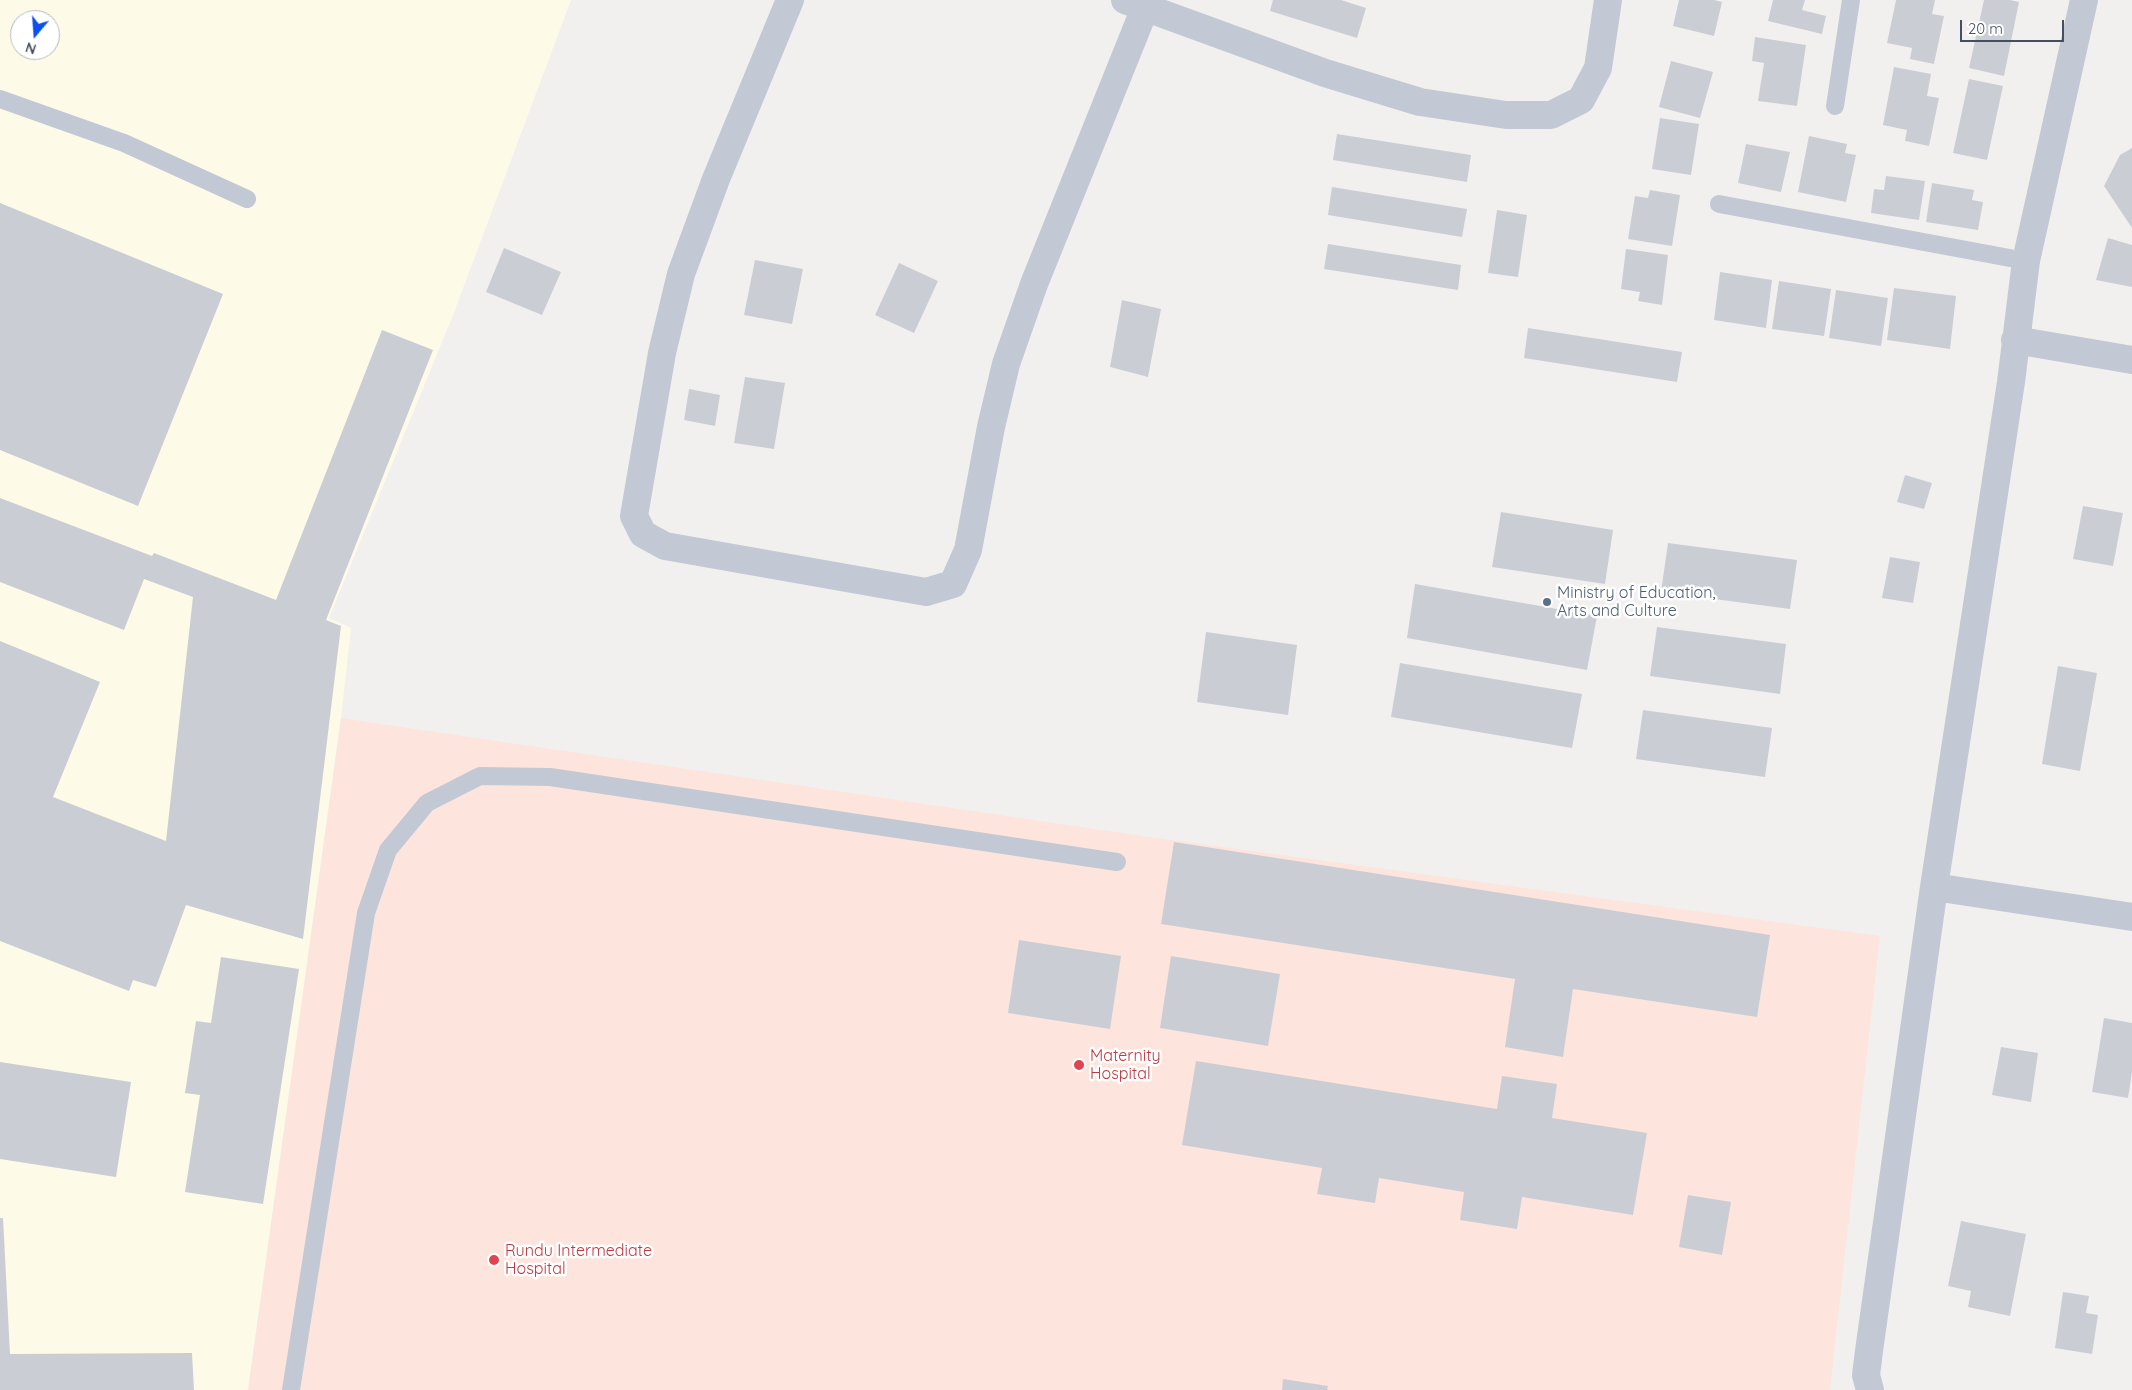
<!DOCTYPE html>
<style>
body{margin:0}
#map{position:relative;width:2132px;height:1390px;overflow:hidden;background:#f2f0ef;font-family:Quicksand,sans-serif}
canvas{display:block}
.north{position:absolute;left:10px;top:10px;width:50px;height:50px;box-sizing:border-box;background:#fff;border:1px solid #b5b9bf;border-radius:50%;rotate:198deg;font-size:14px;font-weight:700;line-height:20px;text-align:center;color:#464f5f}
.north::after{content:'';display:block;margin:auto;width:18px;height:22px;background:#0b50f1;clip-path:polygon(50% 0,100% 100%,50% 72%,0 100%)}
.scale{position:absolute;left:1960px;top:20px;width:104px;height:22px;box-sizing:border-box;border:2px solid #464f5f;border-top:0;padding-left:6px;font-size:15px;line-height:18px;white-space:nowrap;color:#464f5f;-webkit-text-stroke:4px #fff;paint-order:stroke}
</style>
<div id="map">
<canvas width="2132" height="1390"></canvas>
<div class="north">N</div>
<div class="scale">20 m</div>
</div>
<script>
const context = document.querySelector('canvas').getContext('2d');
context.lineJoin = 'round';
function paint(path, color) { context.fillStyle = color; context.fill(path, 'evenodd'); }
function trace(path, color, width, dash) { context.strokeStyle = color; context.lineWidth = width; context.lineCap = dash ? 'butt' : 'round'; context.setLineDash(dash || []); context.stroke(path); }
function write(font, color, halo, rows, align = 'center') {
  context.font = font + ' Quicksand,sans-serif'; context.lineWidth = 5; context.setLineDash([]); context.textBaseline = 'middle'; context.strokeStyle = halo; context.fillStyle = color; for (const [text, x, y, turn = 0] of rows) {
    context.save(); context.translate(x, y); context.rotate((+turn || 0) * Math.PI / 180); context.textAlign = isNaN(turn) ? turn : align; if (halo) context.strokeText(text, 0, 0); context.fillText(text, 0, 0); context.restore();
  }
}
paint(new Path2D(`
 M0,0H571L453,315L329,618L351,628L341,718L248,1390H0ZM20,20H50V50H20Z`), '#fdfae8');
paint(new Path2D(`
 M341,718L1150,837L1880,936L1830,1390H248Z`), '#fde5de');
paint(new Path2D(`
 M1273,0H1341L1366,8L1357,38L1270,11Z
 M1679,0H1714L1722,2L1714,36L1673,26Z
 M1773,0H1805L1802,10L1826,16L1822,34L1768,21Z
 M1896,0H1935L1932,14L1944,16L1934,64L1910,59L1912,48L1887,43Z
 M1984,0H2010L2019,2L2004,76L1969,68Z
 M1755,37L1806,45L1797,106L1758,101L1764,63L1752,61Z
 M1671,61L1713,72L1700,118L1659,107Z
 M1894,67L1931,74L1927,96L1939,98L1929,146L1905,141L1907,130L1883,125Z
 M1969,79L2003,86L1987,160L1953,153Z
 M1660,118L1699,124L1691,175L1652,169Z
 M1337,134L1471,155L1467,182L1333,160Z
 M1809,136L1847,144L1845,153L1856,155L1846,202L1798,192Z
 M1746,144L1790,152L1781,192L1738,183Z
 M2132,148V228L2104,186L2120,155Z
 M1886,176L1925,181L1919,220L1871,213L1874,189L1884,190Z
 M1932,183L1974,190L1972,200L1983,202L1978,230L1926,222Z
 M1332,187L1467,209L1462,237L1328,215Z
 M1650,190L1680,195L1672,246L1628,239L1635,196L1648,198Z
 M0,203L223,294L138,506L0,450Z
 M1497,210L1527,215L1518,277L1488,273Z
 M2108,238L2132,245V287L2096,280Z
 M1328,244L1461,265L1458,290L1324,269Z
 M504,248L561,272L542,315L486,292Z
 M1626,249L1668,255L1662,305L1638,301L1640,292L1621,289Z
 M755,260L803,269L792,324L744,315Z
 M899,263L938,281L914,333L875,315Z
 M1720,272L1772,280L1766,328L1714,320Z
 M1779,281L1831,289L1824,336L1772,329Z
 M1894,288L1956,296L1950,349L1887,340Z
 M1836,290L1888,298L1881,346L1829,338Z
 M1122,300L1161,309L1148,377L1110,367Z
 M1528,328L1682,352L1677,382L1524,358Z
 M382,330L433,350L326,620L341,626L303,939L186,905L156,987L133,980L129,991L0,941V641L100,682L53,797L166,841L193,597L144,579L124,630L0,582V498L152,556L154,553L276,600Z
 M745,377L785,383L774,449L734,443Z
 M689,389L720,395L715,426L684,420Z
 M1905,475L1932,483L1924,509L1897,502Z
 M2083,506L2123,513L2113,566L2073,559Z
 M1501,512L1613,530L1605,584L1492,567Z
 M1668,543L1797,560L1790,609L1661,592Z
 M1890,557L1920,562L1913,603L1882,598Z
 M1415,584L1597,616L1587,670L1407,638Z
 M1657,627L1786,644L1780,694L1650,676Z
 M1206,632L1297,645L1288,715L1197,702Z
 M1400,663L1582,694L1572,748L1391,717Z
 M2058,666L2097,673L2080,771L2042,764Z
 M1643,710L1772,728L1765,777L1636,759Z
 M1174,842L1770,935L1757,1017L1573,989L1563,1057L1505,1047L1515,979L1161,924Z
 M1019,940L1121,956L1110,1029L1008,1013Z
 M1171,956L1280,974L1268,1046L1160,1028Z
 M221,957L299,969L263,1204L185,1192L200,1095L185,1093L196,1021L211,1023Z
 M2104,1018L2132,1023V1072L2128,1098L2092,1092Z
 M2001,1047L2038,1053L2031,1102L1992,1095Z
 M1196,1061L1497,1109L1502,1076L1557,1084L1552,1118L1647,1133L1633,1215L1522,1197L1517,1229L1460,1220L1464,1192L1379,1178L1375,1203L1317,1194L1322,1168L1182,1145Z
 M0,1062L131,1082L116,1177L0,1159Z
 M1688,1195L1731,1202L1722,1255L1679,1247Z
 M0,1218H3L10,1354L192,1353L194,1390H0Z
 M1961,1221L2026,1234L2010,1316L1968,1307L1971,1291L1948,1286Z
 M2063,1292L2089,1296L2086,1313L2098,1315L2092,1354L2055,1348Z
 M1283,1379L1328,1386L1327,1390H1282Z`), '#cbcdd5');
trace(new Path2D(`
 M0,99L124,143L247,199
 M1835,106L1851,0
 M1719,204L2026,261
 M291,1390L366,913L388,850L427,803L480,776L550,777L1117,862`), '#c2c9d5', 18);
trace(new Path2D(`
 M790,0L716,179L681,274L662,353L634,516L643,534L665,546L926,592L953,584L968,550L991,427L1006,364L1034,284L1145,8
 M1125,0L1325,73L1420,102L1506,115H1551L1581,100L1598,68L1608,0
 M2015,340L2132,360
 M1934,887L2132,917
 M1870,1390L1866,1375L1869,1351L1934,887L2011,382L2026,261L2084,0`), '#c2c9d5', 28);
for (const [x, y, r, color] of [
 [1547,602,5,"#5c6f8a"],
 [1079,1065,6,"#e0444e"],
 [494,1260,6,"#e0444e"]
]) { const dot = new Path2D(); dot.arc(x, y, r, 0, 2 * Math.PI); context.fillStyle = color; context.fill(dot); trace(dot, '#fff', 2); }
write('16px', '#4e5e75', '#fff', [
 ["Ministry of Education,",1557,593],
 ["Arts and Culture",1557,611]
], 'left');
write('16px', '#be3a42', '#fff', [
 ["Maternity",1090,1056],
 ["Hospital",1090,1074],
 ["Rundu Intermediate",505,1251],
 ["Hospital",505,1269]
], 'left');
</script>
